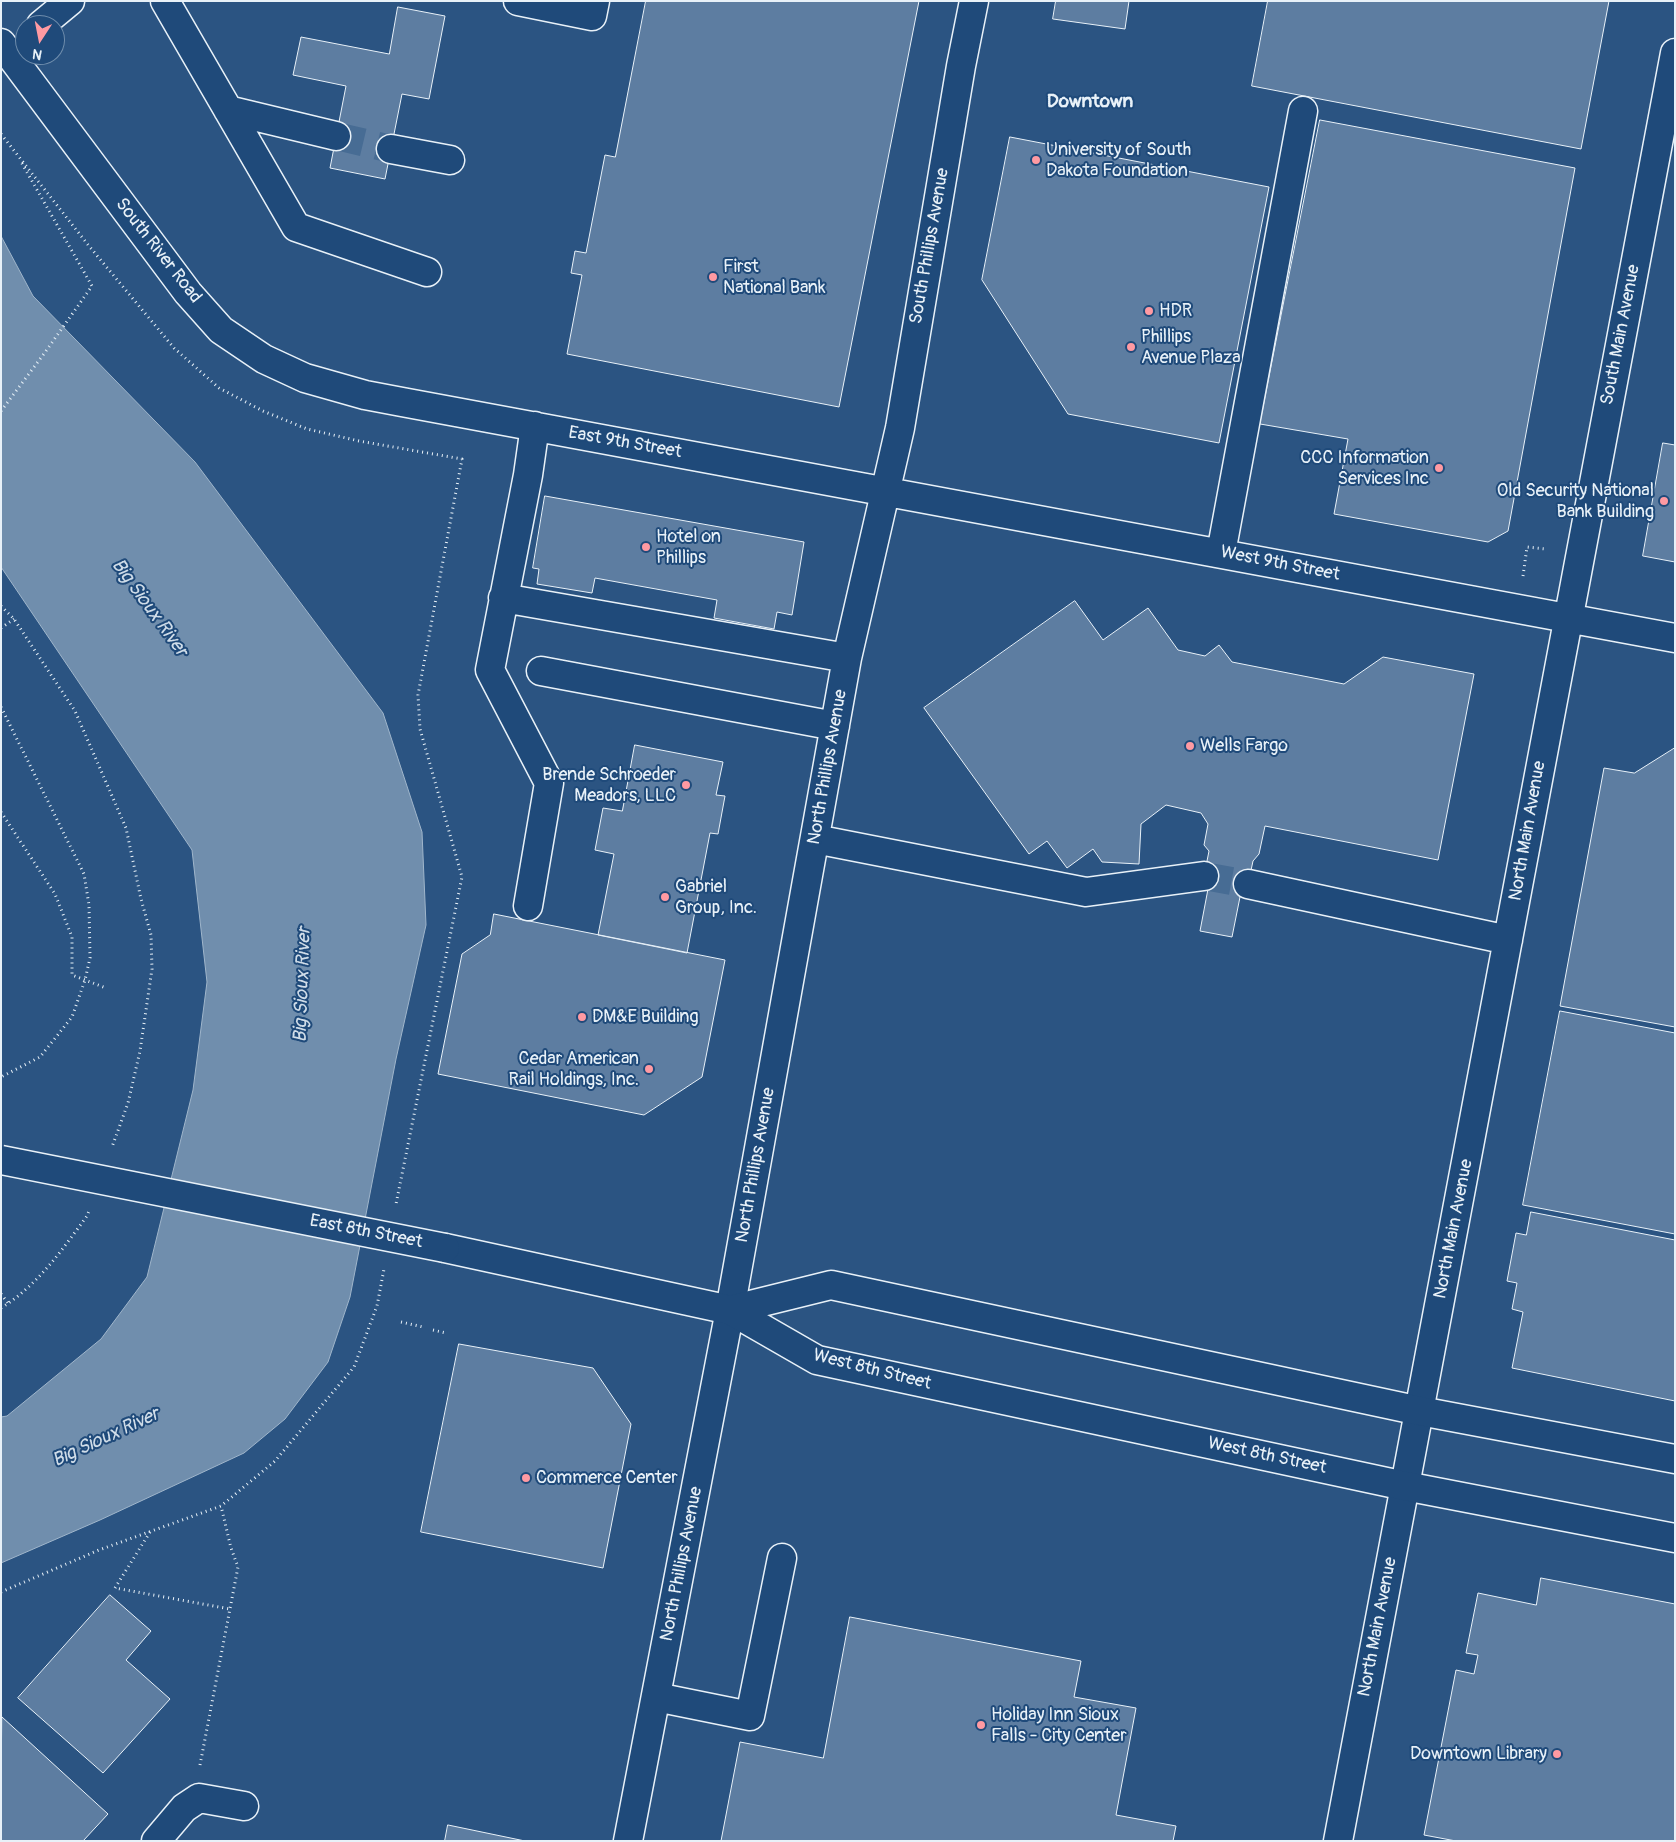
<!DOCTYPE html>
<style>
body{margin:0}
#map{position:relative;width:1676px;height:1842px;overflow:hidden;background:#2b5482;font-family:Pangolin,sans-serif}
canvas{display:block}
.frame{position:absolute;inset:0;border:2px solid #e8f1f8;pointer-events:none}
.north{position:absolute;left:15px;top:15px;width:50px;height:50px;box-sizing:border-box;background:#1f4a7a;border:1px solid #6f8dac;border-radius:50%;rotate:191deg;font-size:14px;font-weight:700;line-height:20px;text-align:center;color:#e8f1f8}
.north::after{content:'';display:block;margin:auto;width:18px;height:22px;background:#ff9aa2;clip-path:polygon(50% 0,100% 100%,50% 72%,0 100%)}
</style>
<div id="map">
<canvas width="1676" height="1842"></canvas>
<div class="frame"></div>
<div class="north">N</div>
</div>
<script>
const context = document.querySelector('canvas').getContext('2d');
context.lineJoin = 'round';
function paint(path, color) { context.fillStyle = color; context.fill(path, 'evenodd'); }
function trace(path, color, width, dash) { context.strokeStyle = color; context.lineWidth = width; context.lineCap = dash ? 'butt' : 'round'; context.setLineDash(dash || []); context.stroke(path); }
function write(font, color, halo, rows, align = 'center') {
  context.font = font + ' Pangolin,sans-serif'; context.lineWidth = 4; context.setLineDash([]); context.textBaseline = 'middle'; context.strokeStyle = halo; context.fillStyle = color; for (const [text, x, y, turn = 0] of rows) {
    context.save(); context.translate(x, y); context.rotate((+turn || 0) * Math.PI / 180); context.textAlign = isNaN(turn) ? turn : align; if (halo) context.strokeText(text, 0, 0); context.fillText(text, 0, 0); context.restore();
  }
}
const water = new Path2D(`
 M1,236L33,296L195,462L383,713L422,832L426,925L396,1059L350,1297L328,1362L285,1419L244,1453L100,1520L1,1563V1417L7,1416L101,1339L147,1277L193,1090L207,982L192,850L1,567Z`);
paint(water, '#708ead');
trace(water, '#a0b6cb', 1);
const building = new Path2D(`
 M646,1H919L839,407L567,354L582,275L571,273L575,251L586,253L605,155L615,157Z
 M1056,1H1129L1125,29L1053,19Z
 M1268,1H1609L1581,149L1252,86Z
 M398,7L445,16L429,99L402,94L385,179L330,168L346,86L293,75L301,37L389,54Z
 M1320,120L1575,168L1508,531L1488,542L1334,514L1348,439L1260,424Z
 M1010,137L1269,187L1219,443L1068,414L982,280Z
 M1663,443L1675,445V562L1643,556Z
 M545,496L804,542L792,615L777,612L774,629L714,618L717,600L595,578L592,593L537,584L539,569L533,568Z
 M1075,601L1103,640L1148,608L1178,650L1205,656L1219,645L1232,662L1344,684L1383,657L1474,674L1438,860L1265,826L1259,854L1253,861L1247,889L1240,897L1232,937L1200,931L1208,889L1203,881L1209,851L1204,845L1208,824L1201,813L1166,805L1141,824L1139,864L1102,862L1093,849L1067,868L1047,841L1029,854L924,708Z
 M635,745L723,762L716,795L725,796L718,834L710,833L687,953L598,935L614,854L595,850L603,808L622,811Z
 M1675,748V1027L1560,1006L1604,768L1634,773Z
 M494,914L725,960L702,1077L644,1115L438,1074L462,954L490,935Z
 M1560,1011L1675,1033V1234L1523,1205Z
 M1531,1212L1675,1240V1401L1512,1368L1523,1312L1512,1309L1517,1283L1507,1281L1516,1233L1526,1235Z
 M459,1344L593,1368L631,1424L603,1568L421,1532Z
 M1541,1578L1675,1604V1841H1456L1424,1835L1456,1670L1474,1674L1478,1655L1466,1653L1478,1593L1536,1605Z
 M110,1595L151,1631L126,1660L170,1699L103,1773L18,1698Z
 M850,1617L1081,1661L1074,1697L1136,1708L1116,1815L1176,1826L1173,1841H721L740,1742L823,1758Z
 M2,1717L108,1814L83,1841H1Z
 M448,1825L525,1841H445Z`);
paint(building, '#5d7da1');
trace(building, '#e8f1f8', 1);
trace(new Path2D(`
 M336,136L391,149
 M1204,876L1248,884`), '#476c94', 28, [28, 14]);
const minor = new Path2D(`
 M165,1L296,227L427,272
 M518,1L592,16L595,1
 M41,25L70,1
 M1,43L188,293L221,330L264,359L305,378L365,395L402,402L1675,638
 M228,110L336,136
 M391,149L450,160
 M1221,553L1303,111
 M503,598L847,658
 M541,671L835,726
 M815,839L1086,892L1204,876
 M1248,884L1508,940
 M528,906L549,783L490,670L528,475L535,426
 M656,1697L750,1716L782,1558
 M156,1841L184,1808L199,1798L244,1806
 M628,1841L730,1310L847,658L900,428L961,66L974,1
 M1338,1841L1675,53`);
const major = new Path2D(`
 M445,1248L730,1310L817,1360L1405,1486L1675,1538
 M730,1310L831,1285L1420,1411L1675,1459`);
trace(minor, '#e8f1f8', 31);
trace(major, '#e8f1f8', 31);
trace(new Path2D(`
 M1,134L89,246L174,348L219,388L263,411L307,429L359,441L462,459L418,695L420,729L462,877L396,1204
 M1,411L46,351L92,286L20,160
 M1523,576L1527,547L1546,549
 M1,606L14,619L75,711L126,828L141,899L151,935L152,969L140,1051L128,1103L112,1147
 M1,628L14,619
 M1,707L84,874L89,905L90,958L85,980L72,1017L40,1057L1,1077
 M1,812L55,894L72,937V975L106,988
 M1,1294L8,1303
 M1,1308C38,1285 62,1250 87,1216L89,1211
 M401,1322L423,1327
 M433,1330L446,1333
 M150,1532L115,1588L230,1609
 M1,1592L99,1550L221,1506L275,1461L354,1367L377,1306L384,1269
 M200,1765L238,1567L231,1548L221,1506`), '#e8f1f8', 3, [1, 4]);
trace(minor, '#1f4a7a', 28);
trace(major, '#1f4a7a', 28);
const majorBridge = new Path2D(`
 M1,1160L445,1248`);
trace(majorBridge, '#e8f1f8', 31, []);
trace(majorBridge, '#1f4a7a', 28);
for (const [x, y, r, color] of [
 [1036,160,5,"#ff9aa2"],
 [713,277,5,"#ff9aa2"],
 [1149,311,5,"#ff9aa2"],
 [1131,347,5,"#ff9aa2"],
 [1439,468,5,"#ff9aa2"],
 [1664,501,5,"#ff9aa2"],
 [646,547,5,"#ff9aa2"],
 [1190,746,5,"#ff9aa2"],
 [686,785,5,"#ff9aa2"],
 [665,897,5,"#ff9aa2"],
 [582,1017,5,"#ff9aa2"],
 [649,1069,5,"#ff9aa2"],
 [526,1478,5,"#ff9aa2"],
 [981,1725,5,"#ff9aa2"],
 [1557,1754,5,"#ff9aa2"]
]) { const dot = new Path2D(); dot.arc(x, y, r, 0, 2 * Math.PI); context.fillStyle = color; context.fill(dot); trace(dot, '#1f4a7a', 2); }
write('18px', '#e8f1f8', '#1f4a7a', [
 ["University of South",1046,150],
 ["Dakota Foundation",1046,171],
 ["First",723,267],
 ["National Bank",723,288],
 ["HDR",1159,311],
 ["Phillips",1141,337],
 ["Avenue Plaza",1141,358],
 ["CCC Information",1429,458,"right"],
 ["Services Inc",1429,479,"right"],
 ["Old Security National",1654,491,"right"],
 ["Bank Building",1654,512,"right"],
 ["Hotel on",656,537],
 ["Phillips",656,558],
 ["Wells Fargo",1200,746],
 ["Brende Schroeder",676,775,"right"],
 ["Meadors, LLC",676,796,"right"],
 ["Gabriel",675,887],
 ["Group, Inc.",675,908],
 ["DM&E Building",592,1017],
 ["Cedar American",639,1059,"right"],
 ["Rail Holdings, Inc.",639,1080,"right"],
 ["Commerce Center",536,1478],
 ["Holiday Inn Sioux",991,1715],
 ["Falls - City Center",991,1736],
 ["Downtown Library",1547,1754,"right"]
], 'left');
write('18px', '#e8f1f8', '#1f4a7a', [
 ["South Phillips Avenue",930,246,-80],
 ["South River Road",158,251,52],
 ["South Main Avenue",1621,335,-79],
 ["East 9th Street",625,443,10],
 ["West 9th Street",1280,564,11],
 ["North Phillips Avenue",828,767,-80],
 ["North Main Avenue",1528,831,-80],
 ["North Phillips Avenue",756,1165,-80],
 ["North Main Avenue",1454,1229,-79],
 ["East 8th Street",366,1232,11],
 ["West 8th Street",872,1370,14],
 ["West 8th Street",1267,1456,12],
 ["North Phillips Avenue",682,1564,-79],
 ["North Main Avenue",1378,1627,-79]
]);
write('bold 19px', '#e8f1f8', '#1f4a7a', [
 ["Downtown",1090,102]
]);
write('italic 19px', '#d0dde9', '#1f4a7a', [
 ["Big Sioux River",149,608,54],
 ["Big Sioux River",303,985,-88],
 ["Big Sioux River",106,1438,-25]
]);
</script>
